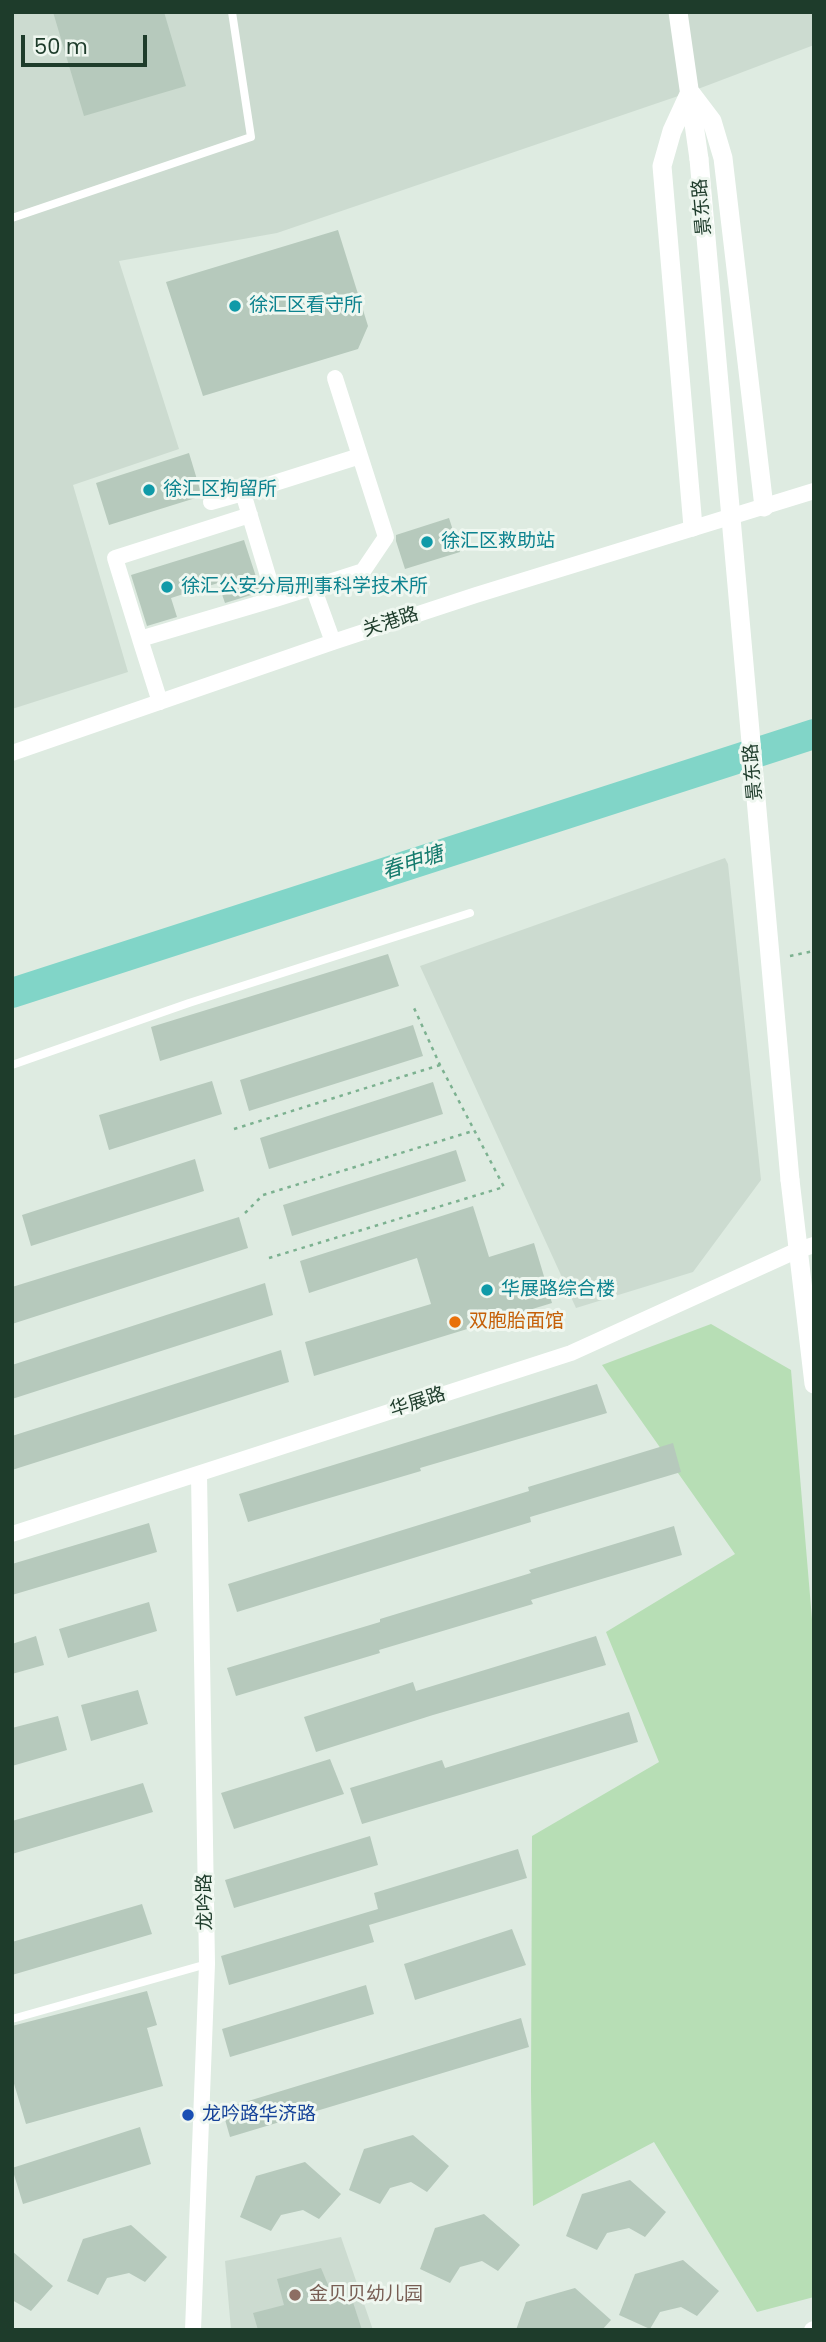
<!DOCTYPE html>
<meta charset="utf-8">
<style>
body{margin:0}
#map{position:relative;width:826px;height:2342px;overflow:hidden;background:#deebe1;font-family:Poppins,sans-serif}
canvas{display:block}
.frame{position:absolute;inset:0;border:14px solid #1e3c2b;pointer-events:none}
.scale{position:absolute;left:21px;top:35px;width:126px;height:32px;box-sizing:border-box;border:4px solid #1e3c2b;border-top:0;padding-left:9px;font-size:21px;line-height:24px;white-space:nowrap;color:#1e3c2b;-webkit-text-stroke:5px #eff7f0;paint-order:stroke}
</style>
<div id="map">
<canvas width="826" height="2342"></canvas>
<div class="frame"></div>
<div class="scale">50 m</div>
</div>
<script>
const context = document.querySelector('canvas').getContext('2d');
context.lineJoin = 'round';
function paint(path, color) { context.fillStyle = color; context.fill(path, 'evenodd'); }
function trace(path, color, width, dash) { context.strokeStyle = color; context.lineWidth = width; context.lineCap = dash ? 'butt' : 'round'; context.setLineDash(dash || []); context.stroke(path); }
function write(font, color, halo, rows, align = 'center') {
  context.font = font + ' Poppins,"Noto Sans SC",sans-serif'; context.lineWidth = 6; context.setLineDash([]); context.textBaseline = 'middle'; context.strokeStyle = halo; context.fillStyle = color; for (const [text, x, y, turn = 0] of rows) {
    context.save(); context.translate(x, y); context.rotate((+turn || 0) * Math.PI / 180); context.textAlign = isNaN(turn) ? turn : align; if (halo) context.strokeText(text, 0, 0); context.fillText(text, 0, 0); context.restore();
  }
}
paint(new Path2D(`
 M12,12H814V45L690,92L277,233L119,261L179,449L73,485L128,672L12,709Z
 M725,858L728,864L761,1180L693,1272L576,1308L420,966Z
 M341,2237L373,2330H231L225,2261Z`), '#ccdbd0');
paint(new Path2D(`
 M711,1324L791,1370L814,1643V2297L757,2312L654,2142L533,2206L531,2091L532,1836L659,1762L606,1632L735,1554L602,1365Z`), '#b7deb5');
trace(new Path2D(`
 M12,993L814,734`), '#81d5c8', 30);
paint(new Path2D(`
 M53,12H164L186,86L84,116Z
 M338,230L368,326L358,349L203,396L166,282Z
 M189,453L202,496L109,525L96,483Z
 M449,518L460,552L405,569L396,541V535Z
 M244,540L261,592L225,603L218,583L171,598L177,617L147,626L131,575Z
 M388,954L399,986L160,1061L151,1027Z
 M413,1025L423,1056L249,1111L240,1080Z
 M212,1081L222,1114L109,1150L99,1115Z
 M433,1082L443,1114L269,1169L260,1138Z
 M456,1150L466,1181L292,1236L283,1205Z
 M195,1159L204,1191L31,1246L22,1215Z
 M473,1206L489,1257L534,1243L552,1303L314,1376L305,1342L431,1304L417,1258L309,1293L300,1261Z
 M239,1217L248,1248L12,1324V1287Z
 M265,1283L273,1315L12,1399V1365Z
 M281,1350L289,1382L12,1470V1436Z
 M597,1384L607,1413L420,1468L421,1471L248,1522L239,1494Z
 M673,1443L681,1472L530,1517L531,1522L237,1612L228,1584L529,1491L528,1487Z
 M149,1523L157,1552L12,1595V1564Z
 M674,1526L682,1555L531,1600L533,1604L379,1650L380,1653L236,1696L227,1668L380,1622V1619L531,1573L529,1570Z
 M149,1602L157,1631L68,1658L59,1629Z
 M36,1636L44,1665L12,1674V1644Z
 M596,1636L606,1665L433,1715L316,1752L304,1717L413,1682L416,1691Z
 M138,1690L148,1724L91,1741L81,1705Z
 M629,1712L638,1742L362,1824L350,1788L442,1760L445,1768Z
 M58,1716L67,1750L12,1766V1728Z
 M330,1759L344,1794L234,1829L221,1793Z
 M143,1783L153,1812L12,1854V1821Z
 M370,1836L378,1865L234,1908L225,1880Z
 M518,1849L527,1878L369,1925L374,1942L229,1985L221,1956L378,1909L374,1893Z
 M142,1904L152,1934L12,1975V1942Z
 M512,1929L526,1965L415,2000L404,1964Z
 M366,1985L374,2014L230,2057L222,2029Z
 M147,1991L157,2025L147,2028L163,2086L26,2124L12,2077V2026Z
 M521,2018L529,2047L230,2137L222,2109Z
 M140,2127L151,2164L23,2204L12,2168Z
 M413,2135L449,2166L427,2192L411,2182L390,2188L380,2204L349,2190L364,2149Z
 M305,2162L341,2194L319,2219L303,2210L281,2215L271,2231L240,2217L256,2176Z
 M630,2180L666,2212L645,2237L629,2228L607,2233L597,2250L566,2236L582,2194Z
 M484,2214L520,2245L498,2271L482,2261L460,2267L450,2283L420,2269L435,2228Z
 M131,2225L167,2257L145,2282L129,2273L107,2278L98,2295L67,2281L83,2239Z
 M12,2251L53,2286L31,2311L12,2300Z
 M683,2260L719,2291L697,2316L681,2307L660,2312L650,2329L619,2315L635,2274Z
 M321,2268L331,2292L348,2287L362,2330H258L253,2313L284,2305L277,2279Z
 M575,2288L611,2320L602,2330H516L526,2302Z`), '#b6c9bc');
trace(new Path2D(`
 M790,956L814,951
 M234,1129L440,1065
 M245,1213L263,1195L473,1131
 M269,1258L504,1187L440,1065L414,1008`), '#7cb190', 2.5, [3.5, 5]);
trace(new Path2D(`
 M12,218L251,137L232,12
 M12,1065L189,1003L470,913
 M12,2019L207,1964`), '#fff', 8);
trace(new Path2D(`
 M335,378L360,456
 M211,502L243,493
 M313,587L275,599L243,493L360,456L386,537L363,571L313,587L333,642
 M140,639L115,558L250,515
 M160,702L140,639L275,599
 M12,753L333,642L476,595L814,491
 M12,1534L571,1353L798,1250L814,1245
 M193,2330L207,1964L199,1475
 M812,2330L814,2329`), '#fff', 16);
trace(new Path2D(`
 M678,12L699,159
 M693,527L662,166L672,131L690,92L712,121L723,158L764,507
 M790,1180L814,1384`), '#fff', 19);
trace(new Path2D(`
 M699,159L790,1180`), '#fff', 19);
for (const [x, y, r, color] of [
 [235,306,7,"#0f9aa8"],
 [149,490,7,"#0f9aa8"],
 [427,542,7,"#0f9aa8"],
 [167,587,7,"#0f9aa8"],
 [487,1290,7,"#0f9aa8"],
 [455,1322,7,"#e8710a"],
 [188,2115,7,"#1a4fb4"],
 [295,2295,7,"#8d6e63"]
]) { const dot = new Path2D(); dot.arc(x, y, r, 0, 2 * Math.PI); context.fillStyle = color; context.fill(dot); trace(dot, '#eff7f0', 2.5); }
write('19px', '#1e3c2b', '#eff7f0', [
 ["景东路",703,207,-95],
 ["关港路",391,623,-18],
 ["景东路",754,772,-95],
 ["华展路",418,1403,-18],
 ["龙吟路",206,1902,-91]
]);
write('19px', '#0d838f', '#eff7f0', [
 ["徐汇区看守所",249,306],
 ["徐汇区拘留所",163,490],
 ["徐汇区救助站",441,542],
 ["徐汇公安分局刑事科学技术所",181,587],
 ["华展路综合楼",501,1290]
], 'left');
write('19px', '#c56008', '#eff7f0', [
 ["双胞胎面馆",469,1322]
], 'left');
write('19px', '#164399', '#eff7f0', [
 ["龙吟路华济路",202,2115]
], 'left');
write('19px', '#785e54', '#eff7f0', [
 ["金贝贝幼儿园",309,2295]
], 'left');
write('italic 21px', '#157b6d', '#eff7f0', [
 ["春申塘",413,864,-18]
]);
</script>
